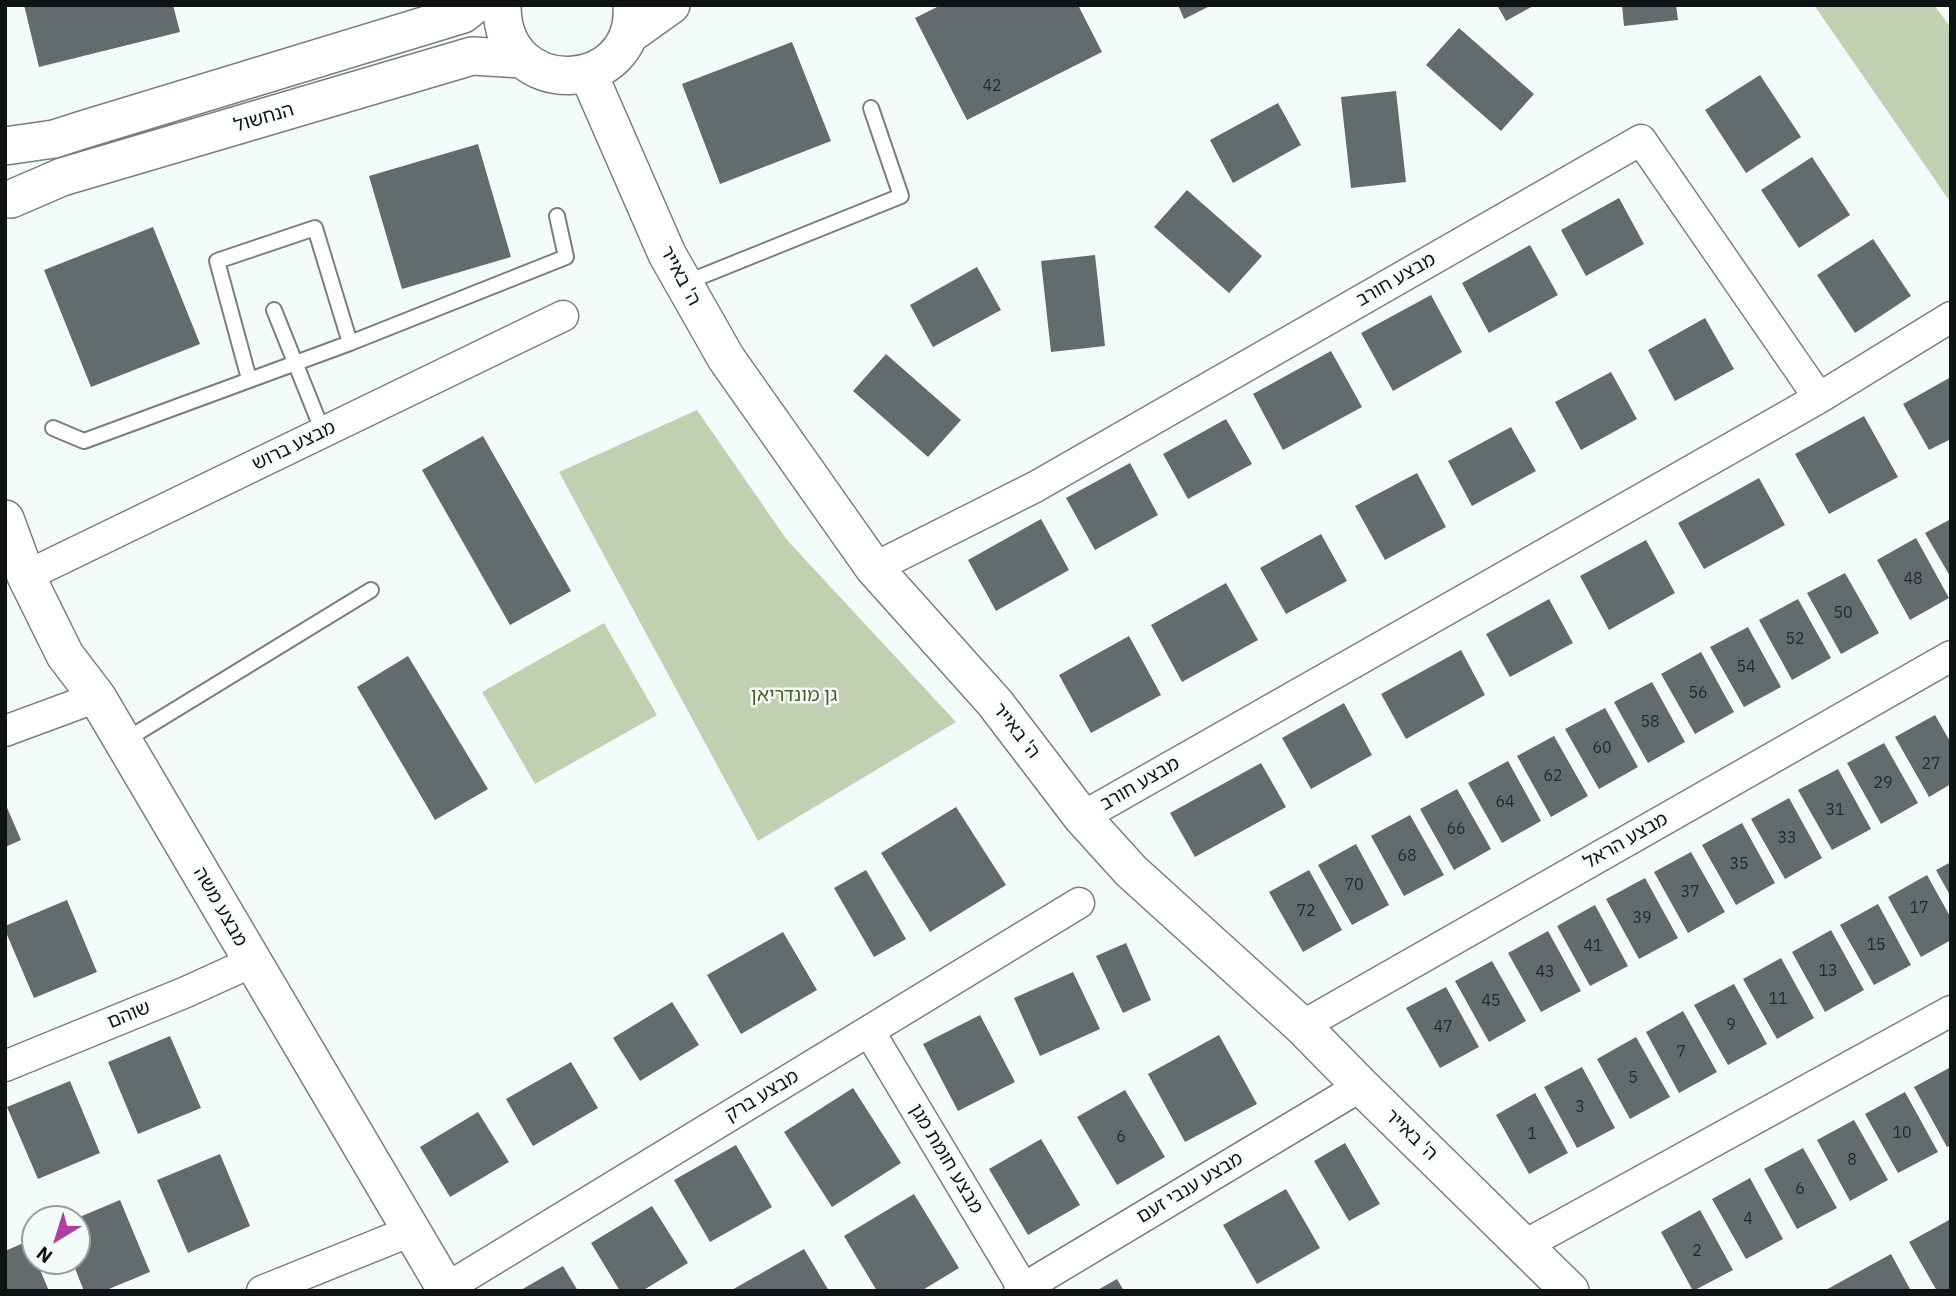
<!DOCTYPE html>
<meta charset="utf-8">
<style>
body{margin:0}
#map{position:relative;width:1956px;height:1296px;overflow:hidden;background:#f4fcfb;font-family:"IBM Plex Sans",sans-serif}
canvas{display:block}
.frame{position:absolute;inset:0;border:7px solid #101313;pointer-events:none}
.north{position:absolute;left:21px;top:1205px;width:70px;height:70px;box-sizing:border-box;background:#f4fcfb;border:2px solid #999f9e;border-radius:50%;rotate:218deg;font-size:19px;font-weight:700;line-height:28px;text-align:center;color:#101313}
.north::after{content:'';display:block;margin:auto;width:24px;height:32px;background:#ad40a0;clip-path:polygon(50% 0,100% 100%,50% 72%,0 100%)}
</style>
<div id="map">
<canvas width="1956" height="1296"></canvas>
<div class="frame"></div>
<div class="north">N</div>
</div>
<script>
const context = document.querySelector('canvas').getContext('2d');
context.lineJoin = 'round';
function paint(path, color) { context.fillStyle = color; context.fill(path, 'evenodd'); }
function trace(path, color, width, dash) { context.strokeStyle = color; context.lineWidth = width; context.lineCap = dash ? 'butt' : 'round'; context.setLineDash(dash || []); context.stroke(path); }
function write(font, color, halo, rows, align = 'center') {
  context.font = font + ' "IBM Plex Sans","Noto Sans Hebrew",sans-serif'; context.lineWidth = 5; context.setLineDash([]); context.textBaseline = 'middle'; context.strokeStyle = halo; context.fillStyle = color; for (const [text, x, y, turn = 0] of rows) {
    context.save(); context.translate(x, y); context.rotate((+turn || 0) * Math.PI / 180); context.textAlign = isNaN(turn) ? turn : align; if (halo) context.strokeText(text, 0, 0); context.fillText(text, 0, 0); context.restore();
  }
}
paint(new Path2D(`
 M1814,5H1934L1951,28V203Z
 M697,410L787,540L956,722L758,841L559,472Z
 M604,623L657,715L535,784L482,692Z`), '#c2d0b1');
paint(new Path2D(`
 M24,5H173L180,32L39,67Z
 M941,5H1078L1102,52L967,120L915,18Z
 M1178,5H1212L1184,19Z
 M1497,5H1535L1506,21Z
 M1622,5H1676L1678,20L1624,26Z
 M1459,28L1534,94L1501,131L1426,65Z
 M792,42L831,141L720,184L682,84Z
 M1760,75L1801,137L1746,173L1705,110Z
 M1396,91L1406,182L1351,188L1341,97Z
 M1278,103L1301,145L1233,183L1210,140Z
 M478,144L511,257L402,289L369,176Z
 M1812,157L1850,215L1799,248L1761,190Z
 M1187,190L1262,256L1229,293L1154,227Z
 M1619,198L1644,244L1586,276L1561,230Z
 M153,227L200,344L91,387L44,270Z
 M1873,239L1911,296L1855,333L1817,275Z
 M1530,245L1558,295L1489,333L1462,283Z
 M1095,255L1105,346L1051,352L1041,261Z
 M977,267L1001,310L933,347L910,305Z
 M1431,295L1462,352L1393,391L1361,333Z
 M1705,318L1734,369L1675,401L1648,350Z
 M1331,351L1362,407L1283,450L1253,394Z
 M886,354L961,420L928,457L853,391Z
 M1611,372L1637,419L1581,450L1555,402Z
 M1951,377V439L1929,450L1903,404Z
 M1864,416L1898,477L1829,514L1795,454Z
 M1226,419L1252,464L1188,499L1163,454Z
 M1511,427L1536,471L1472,506L1448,461Z
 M483,436L571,591L510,625L422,470Z
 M1130,463L1158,515L1095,550L1066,498Z
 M1417,473L1446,527L1385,560L1355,506Z
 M1759,478L1785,525L1704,569L1678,523Z
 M1041,519L1069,570L996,611L968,560Z
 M1951,519V578L1925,533Z
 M1321,534L1347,581L1286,614L1260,568Z
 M1916,538L1949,598L1910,620L1877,560Z
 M1646,540L1675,593L1609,630L1580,576Z
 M1845,573L1879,633L1841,654L1807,593Z
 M1226,583L1258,640L1182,682L1151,625Z
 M1549,599L1573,643L1510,677L1486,634Z
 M1798,599L1831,658L1792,680L1759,620Z
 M1748,627L1781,687L1744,707L1710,647Z
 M1129,636L1161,695L1091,733L1059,675Z
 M1461,650L1485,695L1406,739L1381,694Z
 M1701,652L1734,712L1695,734L1661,674Z
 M408,656L488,789L435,820L357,687Z
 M1652,682L1685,742L1648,763L1614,702Z
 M1344,703L1372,755L1311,789L1282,738Z
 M1605,708L1638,767L1599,789L1565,729Z
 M1935,715L1951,743V784L1929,797L1895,737Z
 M1554,736L1588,796L1551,817L1517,756Z
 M1884,743L1918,803L1881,824L1847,763Z
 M1508,761L1541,821L1502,843L1468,783Z
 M1261,763L1286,807L1195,857L1170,813Z
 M1838,769L1871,829L1832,850L1798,790Z
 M1457,789L1491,849L1454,870L1420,809Z
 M1789,798L1822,858L1785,879L1751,819Z
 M5,803L21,840L5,847Z
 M956,807L1006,885L930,932L881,853Z
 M1410,815L1444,875L1404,896L1371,836Z
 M1742,823L1775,883L1736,905L1702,845Z
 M1356,844L1389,905L1352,925L1318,865Z
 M1691,852L1725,912L1688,933L1654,872Z
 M1951,862V897L1936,870Z
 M866,870L906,939L874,957L834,888Z
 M1309,870L1342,930L1303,952L1269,892Z
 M1927,875L1951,918V940L1921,957L1888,897Z
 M1645,878L1678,938L1639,959L1606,899Z
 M67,900L97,972L34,998L5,930V926Z
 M1878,904L1911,965L1874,985L1840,925Z
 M1595,905L1628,966L1590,986L1557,926Z
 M1831,930L1864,990L1825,1012L1792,952Z
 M1548,931L1581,991L1541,1012L1508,953Z
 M783,932L817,990L741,1034L707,975Z
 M1126,943L1151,1000L1123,1013L1096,956Z
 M1781,958L1814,1018L1777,1039L1743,979Z
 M1492,961L1526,1021L1489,1042L1455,981Z
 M1073,972L1100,1029L1040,1056L1014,998Z
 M1734,984L1767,1044L1728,1065L1694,1005Z
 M1446,987L1479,1047L1440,1068L1406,1008Z
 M672,1002L699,1045L640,1081L613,1038Z
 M1683,1011L1717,1072L1679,1093L1646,1032Z
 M980,1015L1015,1082L958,1111L923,1044Z
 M1219,1035L1257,1104L1185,1142L1148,1074Z
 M170,1036L201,1108L138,1134L108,1062Z
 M1636,1037L1670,1097L1630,1119L1597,1059Z
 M571,1062L598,1108L533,1146L506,1099Z
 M1582,1067L1615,1128L1577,1148L1544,1087Z
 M1951,1067V1145L1947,1147L1914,1087Z
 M70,1081L100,1153L38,1179L7,1107Z
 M853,1088L901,1163L832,1207L784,1132Z
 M1125,1090L1165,1157L1117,1185L1077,1117Z
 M1905,1092L1938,1152L1898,1173L1865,1114Z
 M1535,1093L1568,1153L1529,1174L1496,1115Z
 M478,1112L509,1162L450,1197L420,1147Z
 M1854,1120L1888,1180L1850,1201L1817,1140Z
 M1041,1139L1080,1205L1028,1235L989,1169Z
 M1345,1143L1380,1204L1349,1221L1314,1161Z
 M736,1145L772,1207L710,1242L674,1180Z
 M1803,1148L1837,1208L1797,1229L1764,1169Z
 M220,1154L250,1226L188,1253L157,1180Z
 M1750,1178L1783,1239L1746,1259L1712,1199Z
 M1286,1189L1320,1248L1257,1284L1223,1225Z
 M914,1194L959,1268L921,1291H877L844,1236Z
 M120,1200L150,1272L104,1291H84L72,1261H77V1218Z
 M652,1206L688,1263L642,1291H620L591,1243Z
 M1700,1210L1733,1270L1693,1291L1661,1232Z
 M1951,1219V1291H1937L1909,1242Z
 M28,1241L49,1291H5V1251Z
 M804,1249L829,1291H730Z
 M1891,1254L1911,1291H1824Z
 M563,1266L578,1291H519L547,1275Z
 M1117,1279L1124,1291H1096Z`), '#646b6d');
const service = new Path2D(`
 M685,283L901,196L871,108
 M274,310L323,432
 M249,379L217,261L315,228L350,343
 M53,428L84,441L350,343L566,257L557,216
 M124,741L371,590`);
const minor = new Path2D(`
 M1819,398L1951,317
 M874,568L1035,487L1641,140L1819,398L1082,817
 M26,576L563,316
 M5,731L97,697
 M1302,1026L1951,656
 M869,1031L1023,1288
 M5,1066L186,992L252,962
 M1525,1245L1951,1011
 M445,1289L1079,903
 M262,1291L411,1231
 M1019,1291L1361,1086`);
const tertiary = new Path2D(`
 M502,5C501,103 639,95 632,5
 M629,35L671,5
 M588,73L667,254L726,358L874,568L995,703L1082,817L1131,871L1302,1026L1361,1086L1570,1291
 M5,146L54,139L82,130L463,14L474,5
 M11,199L62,177L472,56L522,59
 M5,519L26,576L65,655L97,697L447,1291`);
trace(service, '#787f7e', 18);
trace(minor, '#787f7e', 33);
trace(tertiary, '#787f7e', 40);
trace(service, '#fff', 14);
trace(minor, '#fff', 30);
trace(tertiary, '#fff', 37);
write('16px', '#25292a', null, [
 ["42",992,86],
 ["48",1913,579],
 ["50",1843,613],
 ["52",1795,639],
 ["54",1746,667],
 ["56",1698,693],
 ["58",1650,722],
 ["60",1602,748],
 ["27",1931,764],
 ["62",1553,776],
 ["29",1883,783],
 ["64",1505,802],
 ["31",1835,810],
 ["66",1456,829],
 ["33",1787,838],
 ["68",1407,856],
 ["35",1739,864],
 ["70",1354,885],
 ["37",1690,892],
 ["17",1919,908],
 ["72",1306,911],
 ["39",1642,918],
 ["15",1876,945],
 ["41",1593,946],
 ["13",1828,971],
 ["43",1545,972],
 ["11",1778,999],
 ["45",1491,1001],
 ["9",1731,1025],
 ["47",1443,1027],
 ["7",1681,1052],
 ["5",1633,1078],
 ["3",1580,1107],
 ["10",1902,1133],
 ["1",1532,1134],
 ["6",1121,1137],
 ["8",1852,1160],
 ["6",1800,1189],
 ["4",1748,1219],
 ["2",1697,1251]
]);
write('19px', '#101313', '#f4fcfb', [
 ["הנחשול",264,118,-16],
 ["ה' באייר",680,276,62],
 ["מבצע חורב",1396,280,-30],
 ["מבצע ברוש",294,446,-26],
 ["ה' באייר",1016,731,52],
 ["מבצע חורב",1140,784,-30],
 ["מבצע הראל",1626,841,-30],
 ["מבצע משה",220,907,60],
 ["שוהם",129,1015,-22],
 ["מבצע ברק",762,1096,-31],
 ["ה' באייר",1411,1135,44],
 ["מבצע חומת מגן",946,1159,59],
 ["מבצע ענבי זעם",1190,1188,-31]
]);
write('19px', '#4a6023', '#f4fcfb', [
 ["גן מונדריאן",794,696]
]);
</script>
